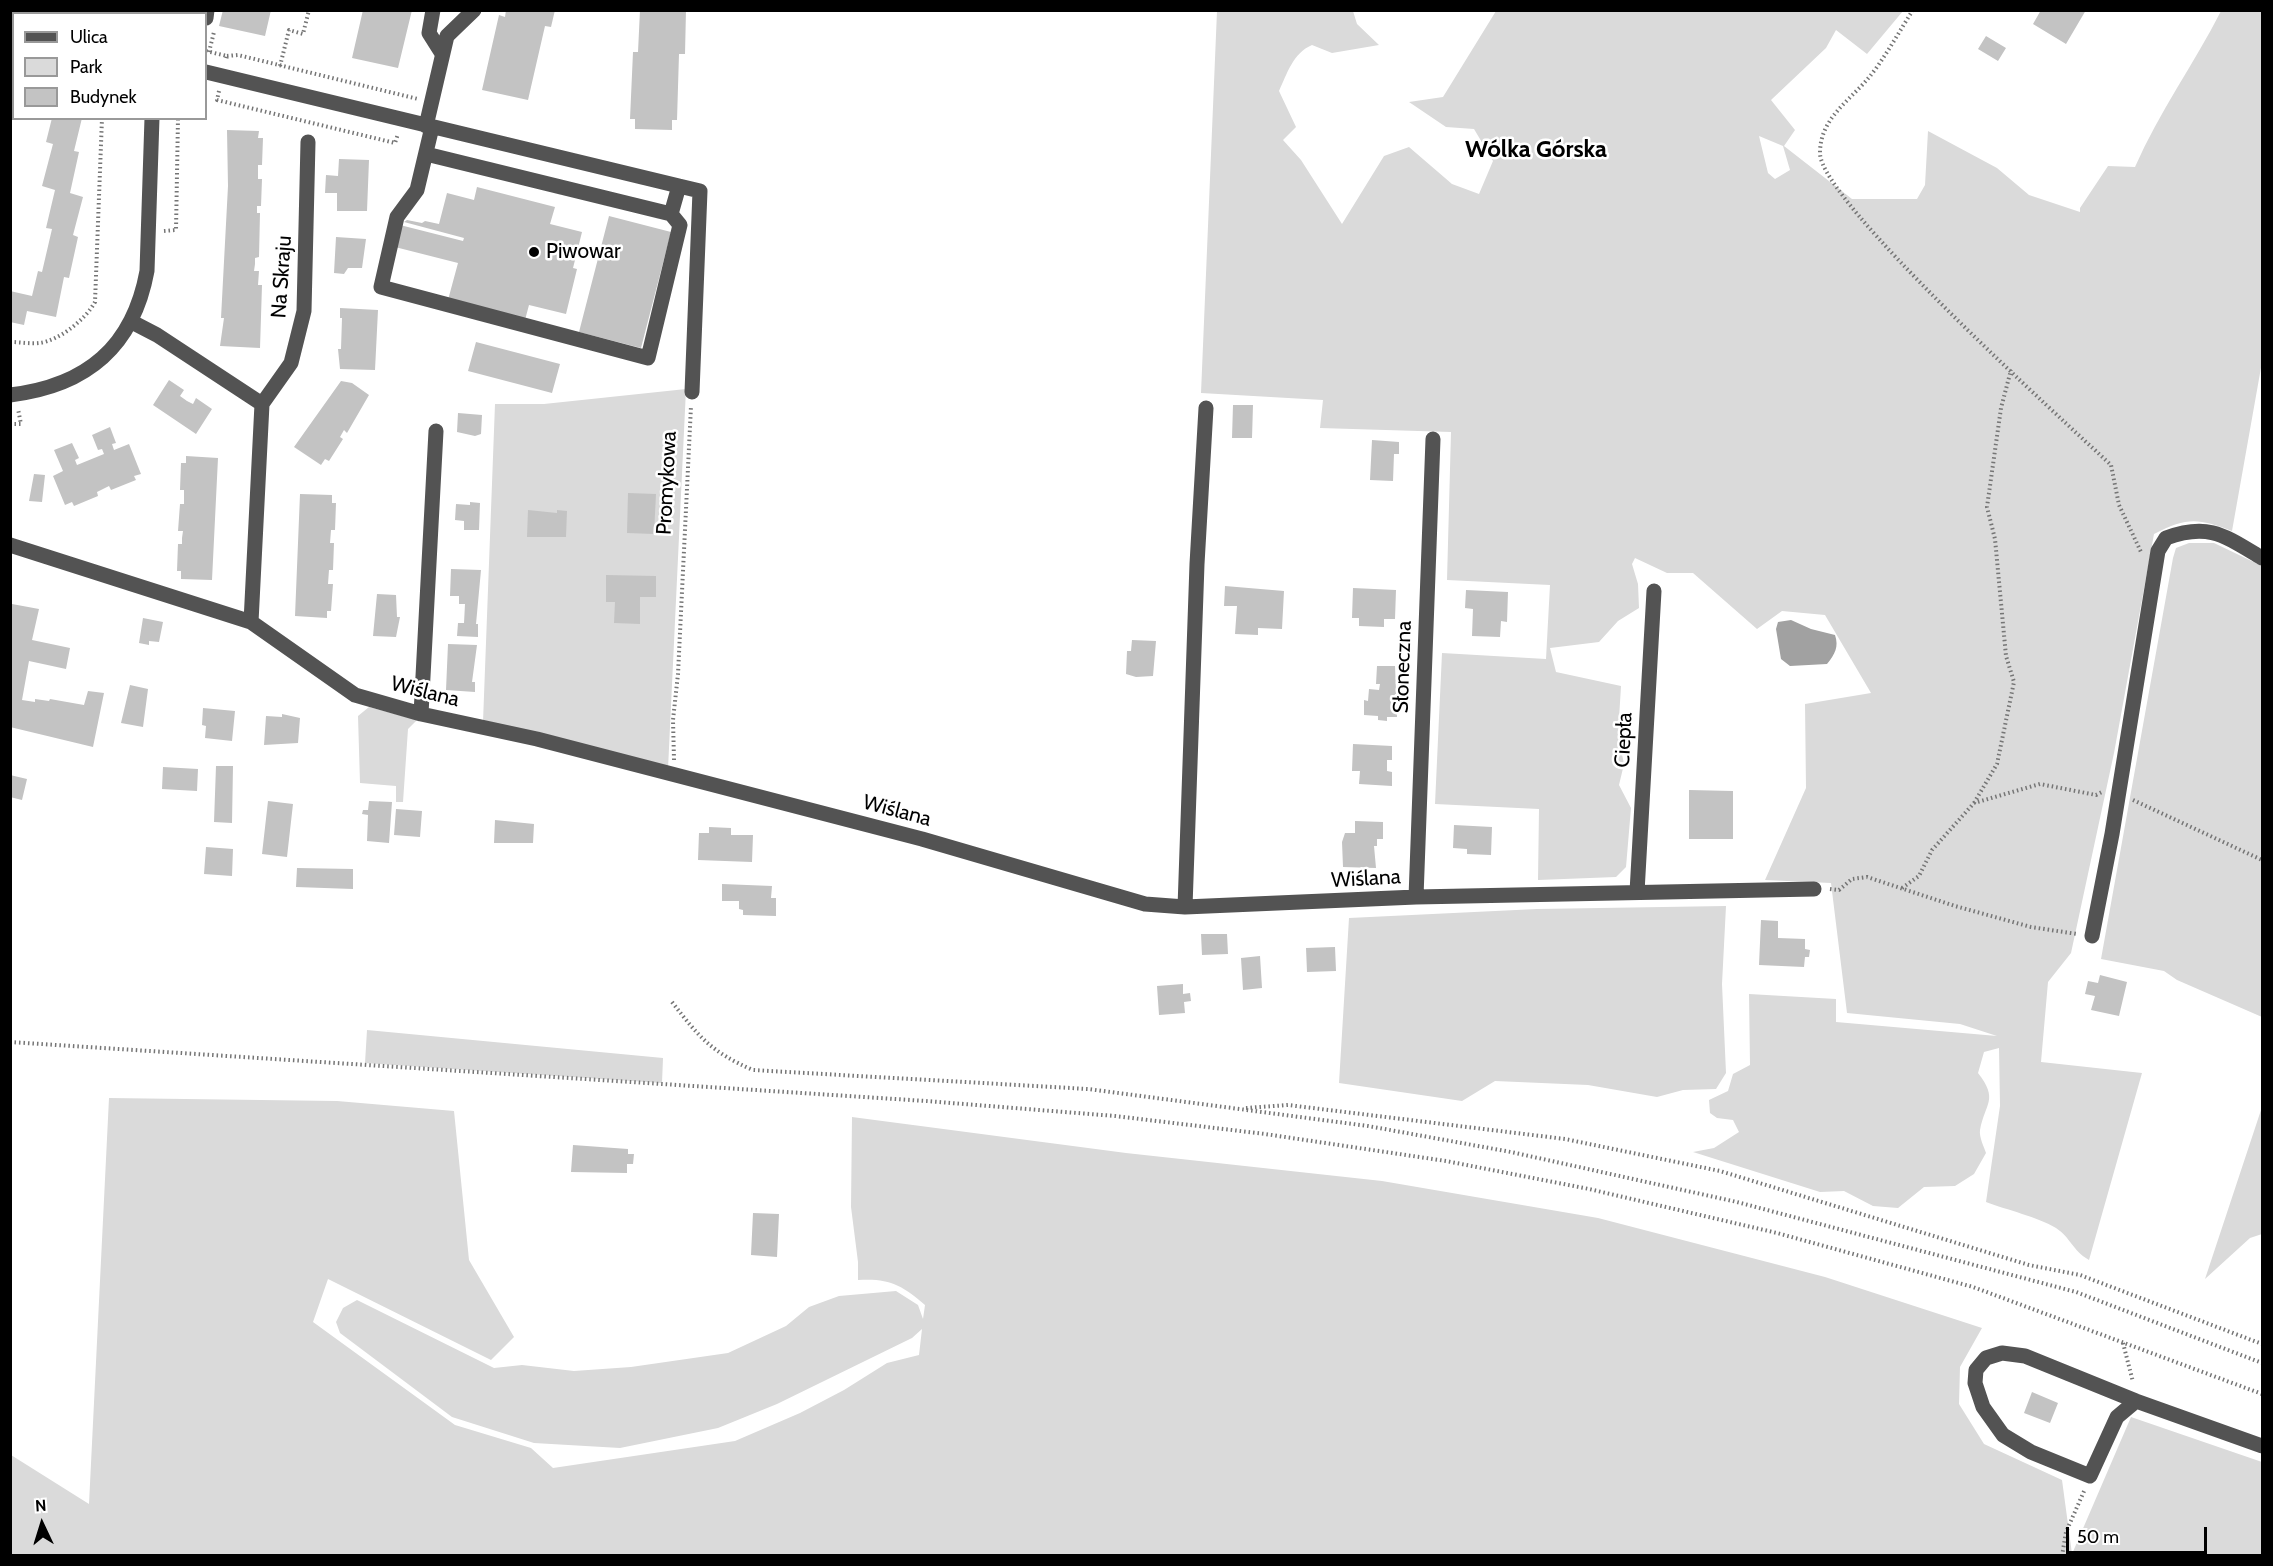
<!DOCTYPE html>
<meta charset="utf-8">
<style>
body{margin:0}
#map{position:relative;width:2273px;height:1566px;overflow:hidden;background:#fff;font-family:Cabin,sans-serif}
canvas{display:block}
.frame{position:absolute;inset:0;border:12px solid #000;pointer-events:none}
.legend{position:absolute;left:12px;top:12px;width:195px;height:108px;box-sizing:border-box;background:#fff;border:2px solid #999;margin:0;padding:8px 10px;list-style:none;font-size:18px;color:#000}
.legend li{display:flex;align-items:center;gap:12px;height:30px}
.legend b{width:30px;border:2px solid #999}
.north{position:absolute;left:12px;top:1494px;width:60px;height:60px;-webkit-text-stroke:4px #fff;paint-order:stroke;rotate:356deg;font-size:16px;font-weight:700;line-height:24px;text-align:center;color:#000}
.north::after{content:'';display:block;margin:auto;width:21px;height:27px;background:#000;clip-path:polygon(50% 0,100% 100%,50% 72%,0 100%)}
.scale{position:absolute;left:2066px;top:1527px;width:141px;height:27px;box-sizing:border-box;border:3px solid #000;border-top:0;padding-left:8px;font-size:18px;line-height:21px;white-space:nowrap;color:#000;-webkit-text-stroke:4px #fff;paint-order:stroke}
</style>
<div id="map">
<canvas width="2273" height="1566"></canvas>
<div class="frame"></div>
<ul class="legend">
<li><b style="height:8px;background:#535353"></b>Ulica</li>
<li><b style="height:16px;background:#dadada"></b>Park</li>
<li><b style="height:16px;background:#c3c3c3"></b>Budynek</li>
</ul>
<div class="north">N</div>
<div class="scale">50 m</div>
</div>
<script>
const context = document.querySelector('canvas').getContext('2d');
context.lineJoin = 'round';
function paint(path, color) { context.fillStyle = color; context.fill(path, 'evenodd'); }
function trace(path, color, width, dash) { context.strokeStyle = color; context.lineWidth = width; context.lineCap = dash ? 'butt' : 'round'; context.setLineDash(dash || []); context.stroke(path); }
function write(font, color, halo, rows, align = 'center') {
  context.font = font + ' Cabin,sans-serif'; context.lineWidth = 5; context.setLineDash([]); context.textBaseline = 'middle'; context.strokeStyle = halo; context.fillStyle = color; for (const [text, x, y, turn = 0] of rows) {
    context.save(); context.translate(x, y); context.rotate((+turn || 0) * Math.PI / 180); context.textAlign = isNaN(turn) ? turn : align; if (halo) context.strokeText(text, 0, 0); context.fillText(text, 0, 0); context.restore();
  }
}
paint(new Path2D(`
 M1217,11H1353L1357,24L1379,45L1332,53L1312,45C1293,53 1287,74 1279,91L1296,127L1283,140L1301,160L1342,224L1384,156L1409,147L1452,184L1479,194L1493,161L1474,129L1446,127L1409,102L1443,97L1496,11H1903L1867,54L1836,30L1826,48L1771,100L1795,130L1784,146L1852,199H1917L1925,185L1928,131L1997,168L2029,195L2080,212V208L2108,166L2135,167C2159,112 2194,64 2221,11H2262V362L2232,531C2198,518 2187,517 2154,534L2114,753L2071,953L2048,982L2041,1062L2142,1073L2089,1260C2072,1250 2071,1238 2056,1228C2038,1217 2007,1210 1986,1202L2000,1106L1999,1048L1984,1052L1978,1073C1999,1100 1985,1103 1980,1130C1979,1137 1984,1147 1986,1153L1974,1174L1955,1186L1924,1187L1898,1208L1873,1206L1844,1191L1820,1192L1693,1152L1714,1148L1739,1132L1733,1120L1717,1118L1710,1113L1709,1100L1728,1091L1733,1074L1750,1065L1749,994L1836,999V1022L1997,1036L1960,1024L1847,1013L1831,883L1765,880L1806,788L1805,704L1871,693L1825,615L1782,611L1757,629L1693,573H1667L1635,558L1632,564L1638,584L1639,608L1618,621L1599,642L1550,648L1556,672L1621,686L1618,735L1624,764L1619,785L1631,808L1626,867L1616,877L1538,880L1539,809L1435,804L1442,653L1546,659L1550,585L1447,580L1451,432L1320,428L1323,400L1201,393ZM1759,136L1783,146L1790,170L1775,179L1768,173Z
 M686,389L668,769L483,722L495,404H544Z
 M2189,543H2214L2262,566V1017L2177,980L2164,971L2101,959L2173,558L2176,548Z
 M369,707L417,720L408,729L403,802H396V786L360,783L358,716Z
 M1726,906L1722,984L1726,1073L1716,1089L1683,1090L1657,1097L1588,1085L1495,1081L1462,1101L1339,1083L1349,918L1537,909Z
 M367,1030L663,1058L662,1083L365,1063Z
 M109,1098L337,1101L454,1111L469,1260L514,1337L491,1360L328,1279L313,1322L455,1425L531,1448L553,1468L735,1441L800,1413L844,1390L887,1363L919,1355L922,1329L912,1338L777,1404L718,1428L620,1448L534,1443L452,1417L340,1333L336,1322L343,1308L357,1300L494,1368L522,1365L574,1371L631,1367L728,1353L786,1326L809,1307L839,1296L896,1291L918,1305L923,1319L925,1305C902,1285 889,1278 858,1280V1262L851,1207L852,1117L1126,1153L1382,1181L1598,1218L1825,1277L1982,1328L1960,1367L1959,1404L1984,1444L2062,1480L2072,1554L2131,1417L2262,1462V1555H11V1455L89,1504Z
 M2262,1107V1234L2250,1238L2205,1279Z`), '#dadada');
paint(new Path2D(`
 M1791,620L1811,629L1835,635C1839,647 1835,654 1827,664L1790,666L1781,659L1776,629L1778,622Z`), '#a1a1a1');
paint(new Path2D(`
 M41,10H63V14H40Z
 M223,10H271L265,36L219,26Z
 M363,10H412L398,68L352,58Z
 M506,10H555L551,27L545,26L528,100L482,90L499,15L505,17Z
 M640,10H686L685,54H679L677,120H672V130L635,129V119H630L633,52H638Z
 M2041,10H2086L2066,44L2033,24Z
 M1986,36L2006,48L1998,61L1978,49Z
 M10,66L14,67V96L10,95Z
 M52,118H82L74,151L79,152L70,193L83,197L73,235L78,237L69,278L64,277L56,317L27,311L24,325L10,322V291L32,296L38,271L42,272L52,229L46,228L55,190L42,186L53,144L46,142Z
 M227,130L259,131L258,138H263L262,165H258V179H262L261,206H257V213H260L259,257L255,258V264L254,271H259L258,285H262L260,348L220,346L224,318H221L228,186Z
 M339,159L369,160L367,211H337V193H325L326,175L338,176Z
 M477,187L555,207L550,224L582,232L573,268L577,269L566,314L529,305L525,320L448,300L458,263L395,247L400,225L463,241L464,238L404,222L407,220L422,223L425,221L439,224L447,193L474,200Z
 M609,216L671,232L641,348L579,332Z
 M336,237L366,239L362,268H348L344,274L334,273Z
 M340,308L378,310L375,370L340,369L338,349H341L342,318H340Z
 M476,342L560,364L552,393L468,371Z
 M169,380L184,390L180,396L187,401L193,404L196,398L212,409L196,434L153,405Z
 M341,381L352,383L369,395L347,433L344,430L340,437L343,439L329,461L325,459L321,465L294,447Z
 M1233,405H1253L1252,438H1232Z
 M458,413L482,415L481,434L475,436L457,432Z
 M110,427L116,443L112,444L114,450L129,444L141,474L134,476L136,480L111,490L109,486L97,492L98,496L74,506L72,502L65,505L53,476L63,471L54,450L72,443L79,458L75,460L77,465L104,454L102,449L98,450L92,435Z
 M1372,440L1399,442V454H1394L1393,481L1370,480Z
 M186,456L218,458L212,580L181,579V571H177L178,544H182V538L183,531H178L180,504H184V490H180L181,463H186Z
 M34,474L45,475L42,502L29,501Z
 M628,493L656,494L654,534L627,533Z
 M300,494L332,495V503H336L335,530H331L330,543H334L333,570H329L328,584H333L331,611H327V618L295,616Z
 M470,502L480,503L479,530H464V521L455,520L456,504L470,505Z
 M528,510L557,513V510L567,511L566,537H527Z
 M451,569L481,570L476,624H478V637L457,636L458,623H464L465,604H459V596H450Z
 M606,575L656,576V597H640V624L614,623L615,602H606Z
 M1225,586L1284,591L1282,629L1258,628V635L1235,634L1237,606H1224Z
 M1353,588L1396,590L1395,619H1384V627L1359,626V618H1352Z
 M1466,590L1508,592L1507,622L1501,621L1500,637L1472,636L1473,609L1465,608Z
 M377,594L396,595L397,617H400L396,637L373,636Z
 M12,604L39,609L32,640L70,648L66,669L29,661L22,700L35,702V699L49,701L50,699L84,705L88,691L104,693L93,747L10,727Z
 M143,618L163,622L159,642L149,641V645L139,643Z
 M1132,640L1156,641L1153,676L1136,677L1126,674L1127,651H1131Z
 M448,644L477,645L472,682H475V692L446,690Z
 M1377,666H1395L1397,717H1387V721L1378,720V716L1364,715V700L1368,701L1369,689L1379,690L1380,684H1376Z
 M130,685L148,689L143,727L121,723Z
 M203,708L235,711L232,741L205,738L206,726L202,725Z
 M282,714L300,718L298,743L264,745L266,716L282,717Z
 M1353,744L1392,746V760H1387V771L1392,772V786L1359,784L1360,771H1352Z
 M216,766H233L232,823L214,822Z
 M163,767L198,769L197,791L162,789Z
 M10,775L27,779L22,800L10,797Z
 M1689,790L1733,791V839H1689Z
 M268,801L293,804L287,857L262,854Z
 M369,801L392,802L389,843L367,841L368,815L362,814L363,810H368Z
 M396,809L422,811L420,837L394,835Z
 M495,820L534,824L533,843H494Z
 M1355,821L1383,822V839H1377V846H1374L1376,868L1343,867L1342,842L1345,833H1355Z
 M1454,825L1492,827L1491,855L1467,854V849L1453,848Z
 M709,827L731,828V835H753L752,862L698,860L699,833H709Z
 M206,847L233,849L232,876L204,874Z
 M297,868L353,869V889L296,887Z
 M722,884L772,886L771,898H776V916L743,915V910L739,909V901H722Z
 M1761,920L1778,921V938L1805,939V949L1810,950L1809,957H1805L1804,967L1759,965Z
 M1201,934H1227L1228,954L1202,955Z
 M1335,947L1336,971L1307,972L1306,948Z
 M1260,956L1262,988L1243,990L1241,958Z
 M2100,975L2127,982L2119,1016L2091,1010L2095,996L2085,994L2088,981L2098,983Z
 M1183,984V994L1190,993L1191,1001L1184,1002L1185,1013L1159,1015L1157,986Z
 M573,1145L628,1149V1154H634L633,1164H627V1173L571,1172Z
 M753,1213L779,1214L777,1257L751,1255Z
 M2032,1392L2058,1403L2050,1423L2024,1413Z`), '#c3c3c3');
trace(new Path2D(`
 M1913,10C1898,33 1883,62 1865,82C1845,104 1820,121 1820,153C1820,201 2064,421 2111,465L2119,505L2141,552
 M115,14L116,10
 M206,51L227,56L226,60
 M209,52L214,32
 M227,56L238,55L418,99
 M280,66L289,30L303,34L309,10
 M219,91L217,100L395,143L398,134
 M164,231L176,230L178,118
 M10,342C20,342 30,344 39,343C59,341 86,319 95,302L102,118
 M10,424H21L18,409
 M674,760L673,720L678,674L691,406
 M2133,800L2262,860
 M1974,803L1997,764L2014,682L2006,656L1995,539L1987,507L2001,408L2011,370
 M1902,888L1919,876L1932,850L1974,803L2040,784L2096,795L2102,792
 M1830,889L1839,890L1852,879L1867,877L1955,906L2031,927L2077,934
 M672,1002C699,1037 711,1052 753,1070L1088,1089L1368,1126L1511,1152L1737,1202L2076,1292L2262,1363
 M10,1042L926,1101L1115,1116L1265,1134L1446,1161L1589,1189L1777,1233L1973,1287L2262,1394
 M1246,1108L1288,1105L1565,1139L1720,1171L2029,1265L2080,1275L2262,1344
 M2123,1343L2133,1382
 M2062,1556L2066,1532L2085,1489`), '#757575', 4, [1.5, 3]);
trace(new Path2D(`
 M433,10L429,33L441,52
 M162,14V10
 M206,18L207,10
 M10,46H14
 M206,72L679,186L671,214L680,225L648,358L381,287L397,217L417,190L432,127
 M426,126L447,36L474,10
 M426,154L671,214
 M679,186L700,191L692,392
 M132,322L157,335L262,404
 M10,395C87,386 133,347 147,271L152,118
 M10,545L251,622L355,695L421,714L537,739L922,839L1145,904L1185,907L1416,897L1814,889
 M251,622L262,404L291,363L304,311L308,142
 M421,714L436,431
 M1637,892L1654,591
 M1416,897L1433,439
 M1185,907L1197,564L1206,408
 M2092,936L2112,834L2158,551L2166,538C2209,522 2225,536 2262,558
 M2136,1401L2117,1417L2090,1476L2031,1452L2003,1435L1983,1407L1975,1383L1976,1370L1986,1358L2002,1353L2025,1356L2136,1401L2262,1446`), '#535353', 15);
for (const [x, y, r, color] of [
 [534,252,6,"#000"]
]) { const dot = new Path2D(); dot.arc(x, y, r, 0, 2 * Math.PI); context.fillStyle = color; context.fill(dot); trace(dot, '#fff', 2); }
write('21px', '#000', '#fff', [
 ["Piwowar",546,252]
], 'left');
write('21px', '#000', '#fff', [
 ["Na Skraju",282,277,-86],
 ["Promykowa",667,483,-87],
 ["Słoneczna",1403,667,-88],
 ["Wiślana",425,692,14],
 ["Ciepła",1624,740,-87],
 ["Wiślana",897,811,15],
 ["Wiślana",1366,879,-3]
]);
write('bold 24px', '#000', '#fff', [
 ["Wólka Górska",1536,150]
]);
</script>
